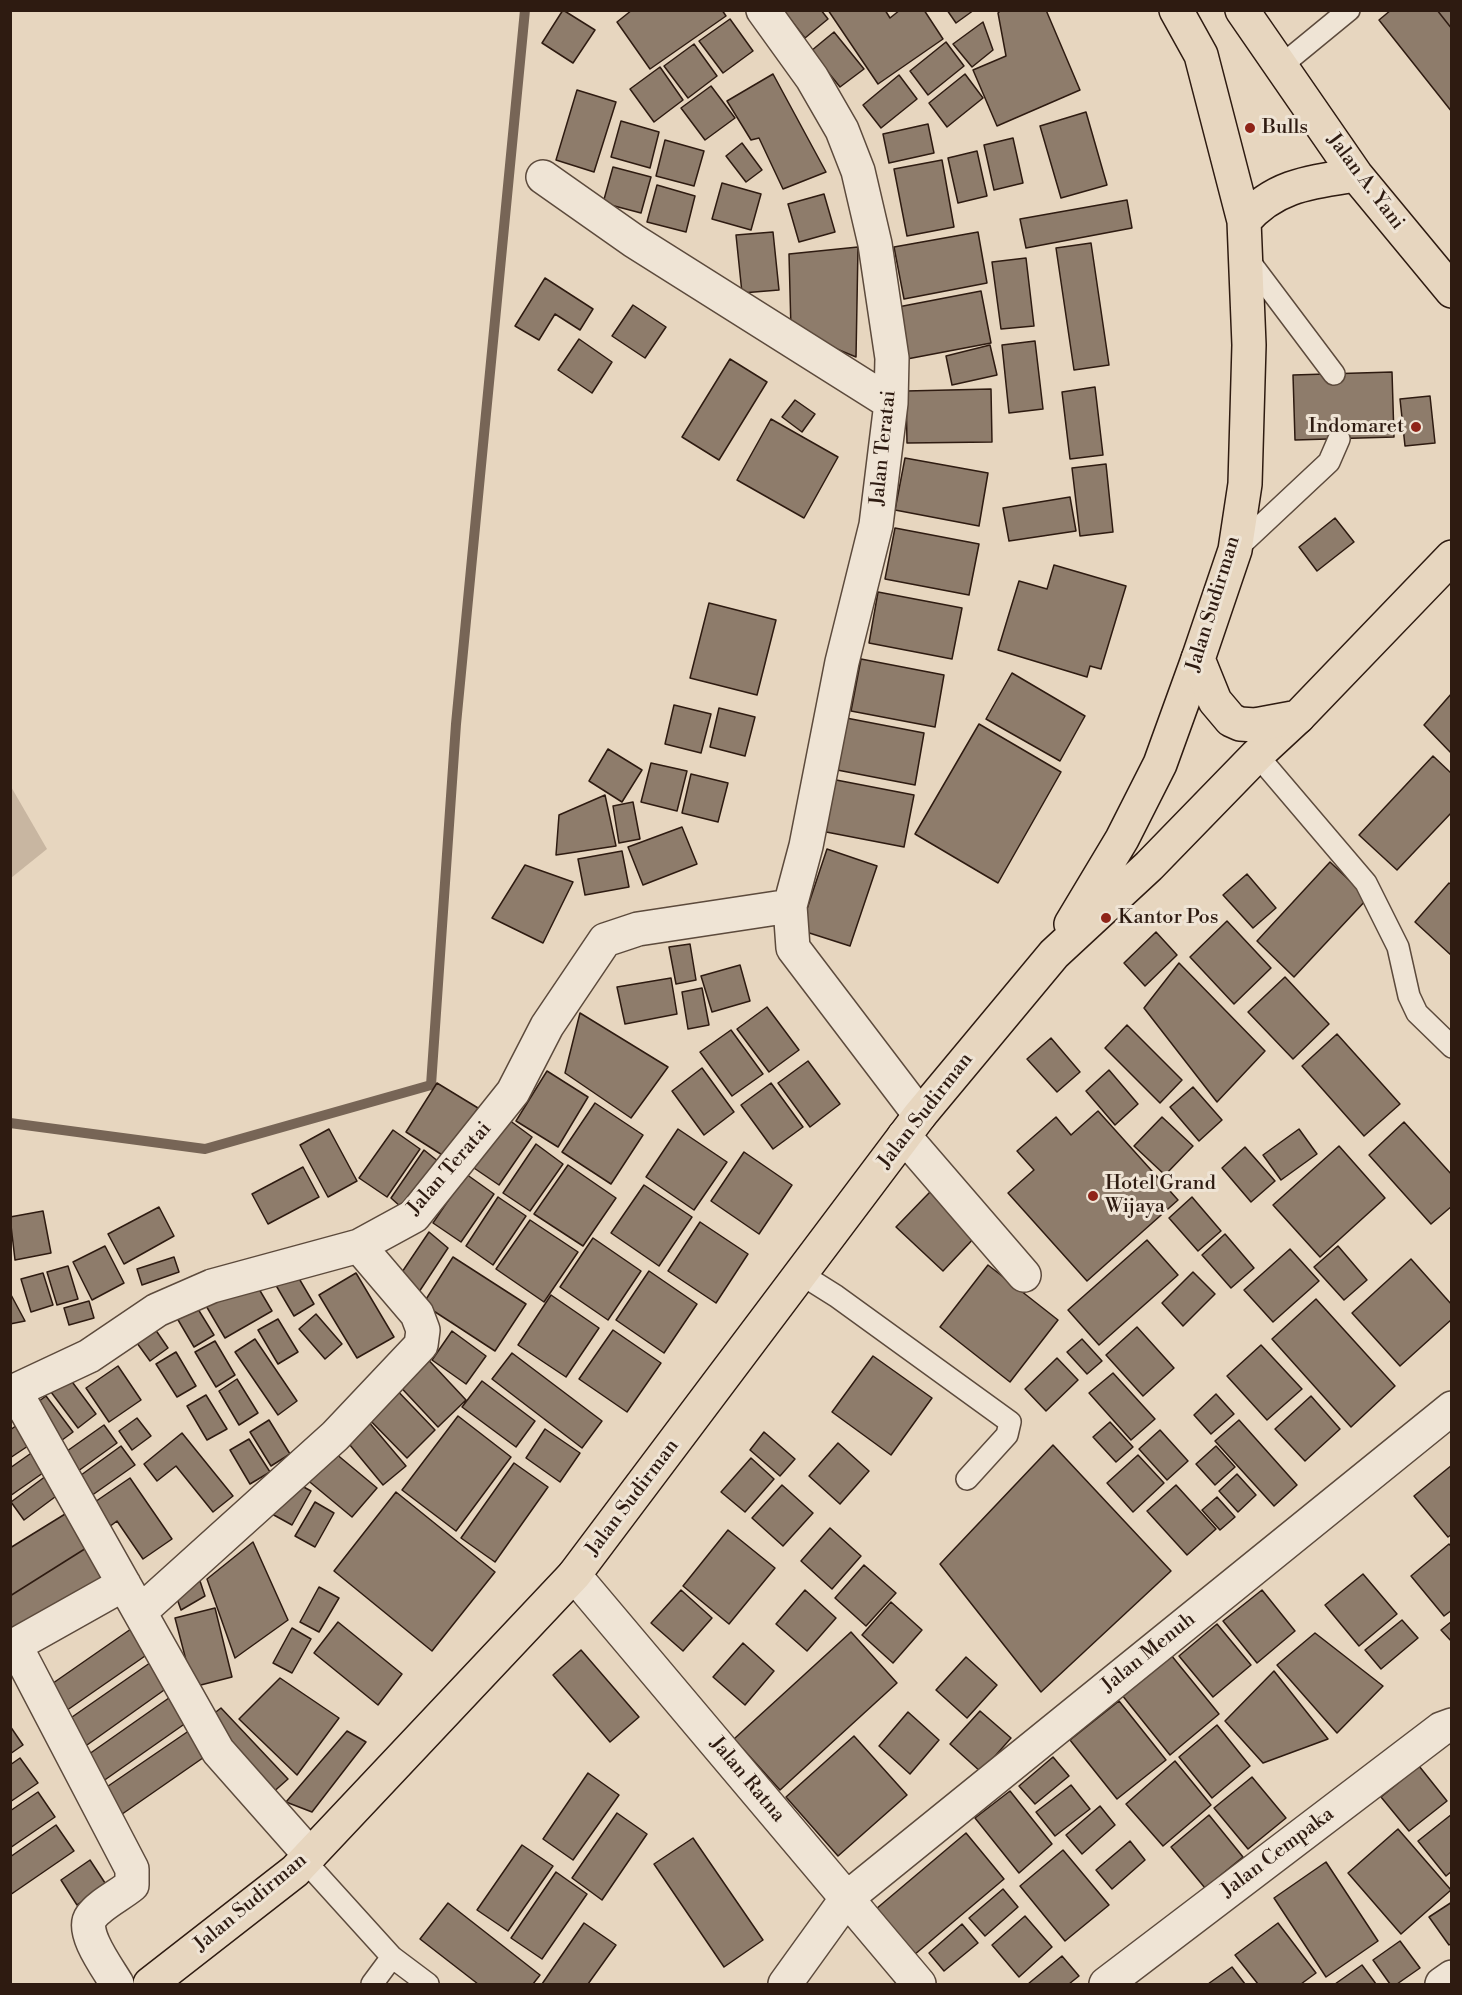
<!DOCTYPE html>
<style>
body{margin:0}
#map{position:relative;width:1462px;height:1995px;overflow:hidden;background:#e7d6bf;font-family:"Libre Bodoni",serif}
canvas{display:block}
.frame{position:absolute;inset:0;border:12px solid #2e1b11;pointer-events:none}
</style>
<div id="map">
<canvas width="1462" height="1995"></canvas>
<div class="frame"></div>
</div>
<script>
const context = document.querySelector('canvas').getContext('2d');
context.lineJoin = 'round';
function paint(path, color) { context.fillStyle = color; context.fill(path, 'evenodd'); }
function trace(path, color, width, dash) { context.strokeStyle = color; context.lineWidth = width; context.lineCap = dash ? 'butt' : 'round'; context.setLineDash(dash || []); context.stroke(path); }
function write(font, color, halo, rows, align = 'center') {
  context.font = font + ' "Libre Bodoni",serif'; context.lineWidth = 6; context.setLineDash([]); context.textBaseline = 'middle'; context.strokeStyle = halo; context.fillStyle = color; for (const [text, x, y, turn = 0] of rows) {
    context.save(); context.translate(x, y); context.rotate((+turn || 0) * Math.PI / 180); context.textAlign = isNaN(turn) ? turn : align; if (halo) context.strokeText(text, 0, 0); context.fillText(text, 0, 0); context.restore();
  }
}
paint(new Path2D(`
 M10,785L47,849L11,878H10Z`), '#c8b6a1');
trace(new Path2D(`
 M10,1123L205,1149L431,1085L456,724L525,10`), '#776556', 10);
const building = new Path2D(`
 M563,10L595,30L573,63L542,43Z
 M632,10H722L726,16L650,69L617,22Z
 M783,10H821L828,19L805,38Z
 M828,10H885L890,18L900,10H924L943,39L878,84Z
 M947,10H974L956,23Z
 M1001,10H1046L1080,90L997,126L973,70L1006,56L998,13Z
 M1391,10H1437L1452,29V112L1379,20Z
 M1437,10H1452V29Z
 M730,19L753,51L723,73L699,41Z
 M983,22L993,50L972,67L953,44Z
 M834,32L864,69L840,87L811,51Z
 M946,42L964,66L928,95L910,71Z
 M694,44L717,76L688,98L664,66Z
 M660,67L683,100L654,122L630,89Z
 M773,74L826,172L783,189L759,138L751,140L727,101Z
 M965,74L983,98L947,127L929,103Z
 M899,75L917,99L881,128L863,105Z
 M711,86L735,118L705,140L681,108Z
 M577,90L616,102L594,172L556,160Z
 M1086,112L1107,185L1061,198L1040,126Z
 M621,121L659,132L650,168L611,157Z
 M928,124L934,153L889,163L883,134Z
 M1013,138L1023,183L994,190L984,145Z
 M665,140L704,151L694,186L656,176Z
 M742,143L762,170L746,182L726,156Z
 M977,151L987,196L958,203L948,158Z
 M942,160L954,227L907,236L894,169Z
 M613,167L651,177L641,213L603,203Z
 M722,183L761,194L751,230L712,219Z
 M657,185L695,196L686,232L647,222Z
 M824,194L835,232L799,242L788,204Z
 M1127,200L1132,228L1026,248L1020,219Z
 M773,232L779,290L742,293L736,235Z
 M978,232L987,283L904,299L894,247Z
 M1091,243L1109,365L1074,370L1056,248Z
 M858,247L856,357L791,330L789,254Z
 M1026,258L1034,326L1001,329L992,262Z
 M545,278L593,309L580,330L555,314L539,340L515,326Z
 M981,291L991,343L907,359L898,307Z
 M633,305L666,327L645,358L612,336Z
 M579,339L612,362L592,393L558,370Z
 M1035,341L1043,409L1009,413L1002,345Z
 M990,345L997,375L952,385L946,356Z
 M730,359L767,382L719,460L682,437Z
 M1392,372L1394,437L1295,440L1293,375Z
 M1095,387L1103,455L1070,459L1062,392Z
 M991,389L992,442L907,443L906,391Z
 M1430,396L1435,443L1405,446L1400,399Z
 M795,400L815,414L802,432L782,417Z
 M771,419L838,457L804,518L737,480Z
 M905,458L988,473L979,526L895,510Z
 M1106,464L1113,532L1080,536L1072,468Z
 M1070,497L1076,531L1009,541L1003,508Z
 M1335,518L1354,542L1317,571L1299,547Z
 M895,528L979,544L969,595L885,579Z
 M1054,565L1126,586L1101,669L1090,666L1087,677L998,650L1019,581L1047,589Z
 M878,592L962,608L952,659L869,643Z
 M709,603L776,620L757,695L690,678Z
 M861,659L944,675L935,727L851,711Z
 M1012,673L1085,716L1060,761L986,719Z
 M1452,693V754L1424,725Z
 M674,705L711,714L701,753L665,744Z
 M719,708L755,717L745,756L710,747Z
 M841,717L924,733L915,785L832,769Z
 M979,724L1061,772L998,883L915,834Z
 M608,749L642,770L622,802L589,781Z
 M1433,756L1452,774V812L1397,870L1359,835Z
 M651,763L687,771L677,811L641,802Z
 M691,774L728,783L718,822L682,813Z
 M831,779L914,795L904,847L821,831Z
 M605,795L616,846L556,855L559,815Z
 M633,802L640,839L619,843L613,806Z
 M682,827L697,864L643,885L628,847Z
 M827,849L877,866L850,946L800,930Z
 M622,851L629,887L585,895L578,859Z
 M1330,862L1368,898L1294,977L1257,941Z
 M525,865L573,882L543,943L492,918Z
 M1247,874L1276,908L1253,928L1223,895Z
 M1449,883L1452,885V956L1415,922Z
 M1227,921L1271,968L1234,1004L1190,957Z
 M1156,932L1177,955L1145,986L1124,963Z
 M690,944L696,980L676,984L669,947Z
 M1179,963L1265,1051L1217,1102L1144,1008Z
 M740,965L750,1001L712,1012L701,976Z
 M1285,977L1329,1024L1293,1059L1248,1012Z
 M671,978L677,1014L625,1024L617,987Z
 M702,988L709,1025L688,1029L682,992Z
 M767,1007L799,1050L769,1072L737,1029Z
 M580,1013L668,1067L631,1118L565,1073Z
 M1127,1025L1182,1080L1160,1103L1105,1048Z
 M731,1030L763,1074L732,1096L700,1052Z
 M1337,1034L1400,1104L1364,1136L1302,1066Z
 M1051,1038L1080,1072L1057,1092L1027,1059Z
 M808,1061L840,1104L810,1127L778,1083Z
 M702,1068L734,1112L704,1135L672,1091Z
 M1109,1070L1138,1104L1115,1125L1086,1091Z
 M547,1071L588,1097L558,1147L516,1121Z
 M437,1083L478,1108L447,1158L406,1132Z
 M771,1083L803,1127L773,1149L741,1105Z
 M1193,1087L1222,1120L1199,1141L1170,1107Z
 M595,1103L643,1135L611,1184L562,1152Z
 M1098,1111L1178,1200L1087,1281L1008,1193L1034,1170L1017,1151L1056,1117L1071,1135Z
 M505,1117L532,1137L499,1185L471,1166Z
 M1162,1117L1193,1146L1165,1175L1134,1146Z
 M1404,1122L1452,1175V1206L1431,1224L1369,1155Z
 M329,1129L357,1181L328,1197L300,1145Z
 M678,1129L727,1162L694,1210L646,1177Z
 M1299,1129L1317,1154L1281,1180L1263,1155Z
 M393,1130L420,1149L387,1197L359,1178Z
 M536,1144L563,1164L530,1211L503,1193Z
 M1339,1146L1385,1198L1320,1257L1273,1205Z
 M1245,1147L1275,1181L1251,1202L1222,1168Z
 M424,1150L444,1166L411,1216L391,1198Z
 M744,1152L792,1185L759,1234L711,1201Z
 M568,1165L616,1198L583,1246L534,1214Z
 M303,1167L319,1197L268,1224L252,1194Z
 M466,1174L494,1194L461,1242L433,1223Z
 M644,1185L692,1217L659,1266L611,1233Z
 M930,1192L976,1236L943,1271L896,1227Z
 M498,1197L526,1216L493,1265L466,1246Z
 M1192,1197L1221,1231L1198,1251L1169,1218Z
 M159,1207L174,1236L124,1264L108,1234Z
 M43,1211L51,1253L15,1260L10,1217Z
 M530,1220L578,1252L544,1302L496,1269Z
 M700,1222L748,1254L716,1303L668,1271Z
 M429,1232L448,1248L415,1298L396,1281Z
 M1225,1234L1254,1268L1231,1288L1202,1255Z
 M593,1238L641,1271L608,1320L560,1287Z
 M1147,1240L1178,1275L1099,1345L1068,1310Z
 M105,1246L124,1283L92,1300L73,1262Z
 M1338,1246L1367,1280L1344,1300L1314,1267Z
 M1290,1249L1319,1281L1273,1322L1244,1290Z
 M174,1257L179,1272L142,1285L137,1269Z
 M453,1257L526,1304L495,1351L423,1304Z
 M1411,1259L1452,1305V1319L1400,1366L1352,1313Z
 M988,1265L1058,1320L1010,1382L940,1327Z
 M68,1266L78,1299L57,1305L47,1272Z
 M294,1270L314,1304L294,1316L274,1282Z
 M649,1271L697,1304L664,1353L616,1320Z
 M1193,1272L1215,1294L1183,1326L1162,1303Z
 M43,1273L53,1305L31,1312L21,1279Z
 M356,1273L394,1337L357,1358L319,1295Z
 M259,1289L272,1311L225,1338L205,1304Z
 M10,1293L25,1321L10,1324Z
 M551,1295L599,1328L566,1377L518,1345Z
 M1316,1299L1395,1386L1351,1427L1272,1339Z
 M89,1301L94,1318L69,1325L64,1308Z
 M193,1301L214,1335L194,1347L174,1313Z
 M316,1314L342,1344L325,1359L299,1329Z
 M278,1319L298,1352L278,1364L258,1330Z
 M1137,1327L1174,1368L1143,1396L1106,1355Z
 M155,1329L168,1348L150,1361L137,1343Z
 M613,1330L661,1363L627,1412L579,1379Z
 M452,1331L486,1356L466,1384L432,1360Z
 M255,1339L297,1401L278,1415L235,1352Z
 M1082,1339L1102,1361L1087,1374L1067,1352Z
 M215,1341L235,1375L216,1387L195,1352Z
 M1261,1345L1302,1389L1267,1420L1227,1376Z
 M176,1352L196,1386L177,1397L156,1364Z
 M421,1352L466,1400L438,1427L393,1379Z
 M512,1353L602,1421L582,1448L492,1379Z
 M873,1356L932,1398L891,1455L832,1412Z
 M1057,1358L1078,1380L1046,1411L1025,1389Z
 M118,1366L141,1400L109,1422L86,1388Z
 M1113,1373L1155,1419L1131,1440L1089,1393Z
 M70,1379L96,1414L78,1428L51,1392Z
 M237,1379L258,1413L239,1425L219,1391Z
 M482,1381L535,1421L516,1447L462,1407Z
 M390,1383L435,1430L407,1458L361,1411Z
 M1216,1394L1234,1414L1211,1434L1194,1415Z
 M206,1395L227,1429L207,1440L187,1406Z
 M46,1396L73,1432L54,1446L27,1410Z
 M1311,1396L1340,1429L1305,1461L1275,1429Z
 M362,1414L406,1466L383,1485L340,1433Z
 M458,1416L511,1457L456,1531L402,1490Z
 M137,1418L151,1436L132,1450L119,1431Z
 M269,1420L290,1454L271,1466L250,1432Z
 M1239,1420L1297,1485L1274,1506L1215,1441Z
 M1110,1422L1133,1447L1116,1462L1093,1437Z
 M20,1423L34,1442L10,1458V1430Z
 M104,1425L117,1443L74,1474L60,1456Z
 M545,1429L580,1453L560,1482L526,1458Z
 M1160,1430L1188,1461L1167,1480L1139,1449Z
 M764,1432L795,1459L780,1476L750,1450Z
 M182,1433L233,1496L213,1512L176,1466L157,1481L144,1464Z
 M249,1439L270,1472L250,1484L230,1450Z
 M838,1443L869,1471L840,1504L809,1476Z
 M1053,1445L1171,1571L1041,1692L940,1564Z
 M121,1446L135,1465L91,1496L77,1478Z
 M1216,1446L1235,1467L1215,1485L1196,1464Z
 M329,1448L377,1488L352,1517L305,1478Z
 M37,1449L50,1468L10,1496V1468Z
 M1138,1455L1164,1483L1133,1512L1107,1483Z
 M751,1458L774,1479L745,1512L721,1492Z
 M514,1463L548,1487L495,1562L461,1538Z
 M1452,1465V1534L1448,1537L1414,1496Z
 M54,1470L67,1488L24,1520L11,1502Z
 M1237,1474L1256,1495L1238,1512L1219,1491Z
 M130,1478L172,1539L143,1559L117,1521L105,1530L89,1506Z
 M291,1480L311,1491L292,1525L272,1514Z
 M782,1485L813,1513L783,1546L752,1518Z
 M1176,1485L1216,1529L1187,1555L1147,1511Z
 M396,1492L495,1572L432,1651L334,1571Z
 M1217,1497L1235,1517L1220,1530L1202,1510Z
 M315,1502L334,1513L315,1547L295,1536Z
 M70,1511L91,1545L10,1596V1548Z
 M830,1528L861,1556L832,1589L801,1561Z
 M728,1530L775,1568L729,1624L683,1586Z
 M253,1542L288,1620L235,1658L207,1579Z
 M1449,1544L1452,1547V1610L1444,1616L1411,1576Z
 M91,1545L111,1578L10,1634V1596Z
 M864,1565L896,1593L866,1626L835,1598Z
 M1363,1574L1397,1614L1359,1646L1325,1605Z
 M198,1575L205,1596L181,1610L175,1593Z
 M319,1587L339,1598L319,1632L300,1622Z
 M681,1590L712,1618L683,1651L651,1623Z
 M805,1590L836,1618L807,1651L776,1624Z
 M1262,1590L1295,1631L1257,1663L1223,1621Z
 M891,1602L922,1630L893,1663L862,1635Z
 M215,1608L232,1677L193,1687L175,1618Z
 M1402,1620L1418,1638L1381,1669L1365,1650Z
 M1452,1621V1642L1441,1630Z
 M141,1622L158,1647L63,1713L46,1688Z
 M338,1622L402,1674L378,1705L314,1653Z
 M1217,1624L1251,1665L1213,1697L1179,1656Z
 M292,1628L311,1639L292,1673L273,1663Z
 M851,1632L897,1683L780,1790L734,1739Z
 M1315,1633L1383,1686L1337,1733L1277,1665Z
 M743,1643L774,1671L745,1705L713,1677Z
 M581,1650L639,1717L610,1742L553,1675Z
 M1171,1655L1219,1714L1170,1755L1122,1695Z
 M966,1657L997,1685L967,1718L936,1690Z
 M157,1658L174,1683L80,1750L62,1724Z
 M1274,1671L1328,1739L1263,1763L1225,1721Z
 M280,1678L339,1718L297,1775L239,1719Z
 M176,1693L193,1718L99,1784L82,1759Z
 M1119,1701L1166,1760L1117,1799L1070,1740Z
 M221,1708L288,1779L270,1795L203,1722Z
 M980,1711L1011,1738L981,1772L950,1744Z
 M908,1712L939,1740L910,1774L879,1746Z
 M1217,1725L1250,1766L1212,1798L1179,1757Z
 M10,1726L23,1745L10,1754Z
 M193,1728L210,1753L115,1819L98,1793Z
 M347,1731L366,1742L312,1812L286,1802Z
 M854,1736L907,1795L838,1856L786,1797Z
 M1053,1757L1069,1776L1035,1804L1019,1786Z
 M20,1758L38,1783L10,1802V1765Z
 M1175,1761L1211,1805L1163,1846L1126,1804Z
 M1419,1766L1447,1801L1409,1831L1381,1797Z
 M588,1773L619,1795L573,1860L543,1839Z
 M1252,1777L1286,1818L1248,1849L1214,1808Z
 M1071,1785L1090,1809L1055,1836L1036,1812Z
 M1010,1791L1052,1844L1019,1873L975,1818Z
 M38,1792L55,1817L10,1848V1811Z
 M1100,1806L1115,1825L1082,1854L1066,1835Z
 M617,1813L647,1834L602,1900L572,1878Z
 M1452,1814V1871L1446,1876L1418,1841Z
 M1209,1815L1243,1857L1205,1888L1171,1847Z
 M56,1825L74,1851L10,1895V1857Z
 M1398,1829L1451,1890L1401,1934L1348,1873Z
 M966,1833L1004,1879L914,1955L876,1909Z
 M693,1838L763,1940L724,1967L654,1864Z
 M1130,1841L1145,1860L1112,1889L1096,1870Z
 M522,1845L553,1866L508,1931L477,1910Z
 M1063,1850L1109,1905L1065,1941L1020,1886Z
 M90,1860L107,1886L77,1905L61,1880Z
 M1326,1862L1378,1941L1326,1977L1274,1898Z
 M556,1872L587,1894L542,1959L511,1938Z
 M1003,1889L1018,1907L985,1936L969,1918Z
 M1452,1902V1943L1449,1945L1429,1917Z
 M448,1903L540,1975L533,1984H478L420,1939Z
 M1025,1916L1052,1947L1019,1977L992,1945Z
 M584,1923L616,1945L588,1984H542Z
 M1278,1923L1316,1973L1301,1984H1258L1235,1955Z
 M962,1924L978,1943L944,1971L929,1953Z
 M1400,1941L1420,1968L1397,1984H1390L1373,1960Z
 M1062,1956L1079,1976L1069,1984H1028Z
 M1362,1965L1376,1984H1335Z
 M1232,1967L1245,1984H1208Z`);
paint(building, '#8e7c6b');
trace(building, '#2e1b11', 1.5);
const service = new Path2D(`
 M1282,65L1349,10
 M1246,257L1334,374
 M1235,550L1329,462L1339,439
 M1257,755L1366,883L1398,947L1409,996L1417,1013L1452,1047
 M801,1274L836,1296L1010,1422L1007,1435L967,1479
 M305,1861L392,1957L428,1984
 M372,1984L392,1957`);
const minor = new Path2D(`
 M763,10L812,78L842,130L858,171L875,244L892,358L891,403L876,525L842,662L806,846L790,906L793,948L920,1115
 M543,177L634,241L891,403
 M904,1136L1024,1275
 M15,1391L218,1751L310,1855
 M10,1393L89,1356L157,1310L212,1286L359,1246L414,1216L513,1092L547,1026L605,940L638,929L790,906
 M574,1575L919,1984
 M140,1612L335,1436L421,1345L423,1330L417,1314L359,1246
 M15,1645L132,1869V1885C120,1895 99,1905 91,1917C80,1932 109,1970 117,1984
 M10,1648L124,1584
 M785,1984L847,1898L1452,1408
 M1106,1984L1441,1729L1452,1725
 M1442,1984L1452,1977`);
const primary = new Path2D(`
 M1071,924L1122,839L1160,764L1198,659
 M150,1984L295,1871L574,1575L920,1115L1054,954L1149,866L1257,755L1298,717`);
const trunk = new Path2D(`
 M1176,10L1201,55L1244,221L1249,345L1245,484L1235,550L1198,659L1215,701L1231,720L1240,724L1255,725L1298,717L1452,557
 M1242,10L1356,175L1452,291
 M1244,221C1275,185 1311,182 1356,175`);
trace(service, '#5c4a3c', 24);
trace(minor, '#5c4a3c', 36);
trace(primary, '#2e1b11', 36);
trace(trunk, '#2e1b11', 36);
trace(service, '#efe4d5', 21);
trace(minor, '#efe4d5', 33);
trace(primary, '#e7d6bf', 33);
trace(trunk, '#e7d6bf', 33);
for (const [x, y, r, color] of [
 [1250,128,6,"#8f2418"],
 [1416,427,6,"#8f2418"],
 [1106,918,6,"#8f2418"],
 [1093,1196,6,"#8f2418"]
]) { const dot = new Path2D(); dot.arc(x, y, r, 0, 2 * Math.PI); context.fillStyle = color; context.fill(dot); trace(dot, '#efe4d5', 2); }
write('20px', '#2e1b11', '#efe4d5', [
 ["Bulls",1262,128],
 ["Indomaret",1404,427,"right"],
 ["Kantor Pos",1118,918],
 ["Hotel Grand",1105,1184],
 ["Wijaya",1105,1207]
], 'left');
write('20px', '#2e1b11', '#efe4d5', [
 ["Jalan A. Yani",1365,182,53],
 ["Jalan Teratai",884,448,-84],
 ["Jalan Sudirman",1214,604,-73],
 ["Jalan Sudirman",926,1111,-52],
 ["Jalan Teratai",450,1169,-49],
 ["Jalan Sudirman",633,1498,-53],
 ["Jalan Menuh",1149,1653,-39],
 ["Jalan Ratna",747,1780,50],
 ["Jalan Cempaka",1278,1853,-37],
 ["Jalan Sudirman",251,1903,-40]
]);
</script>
